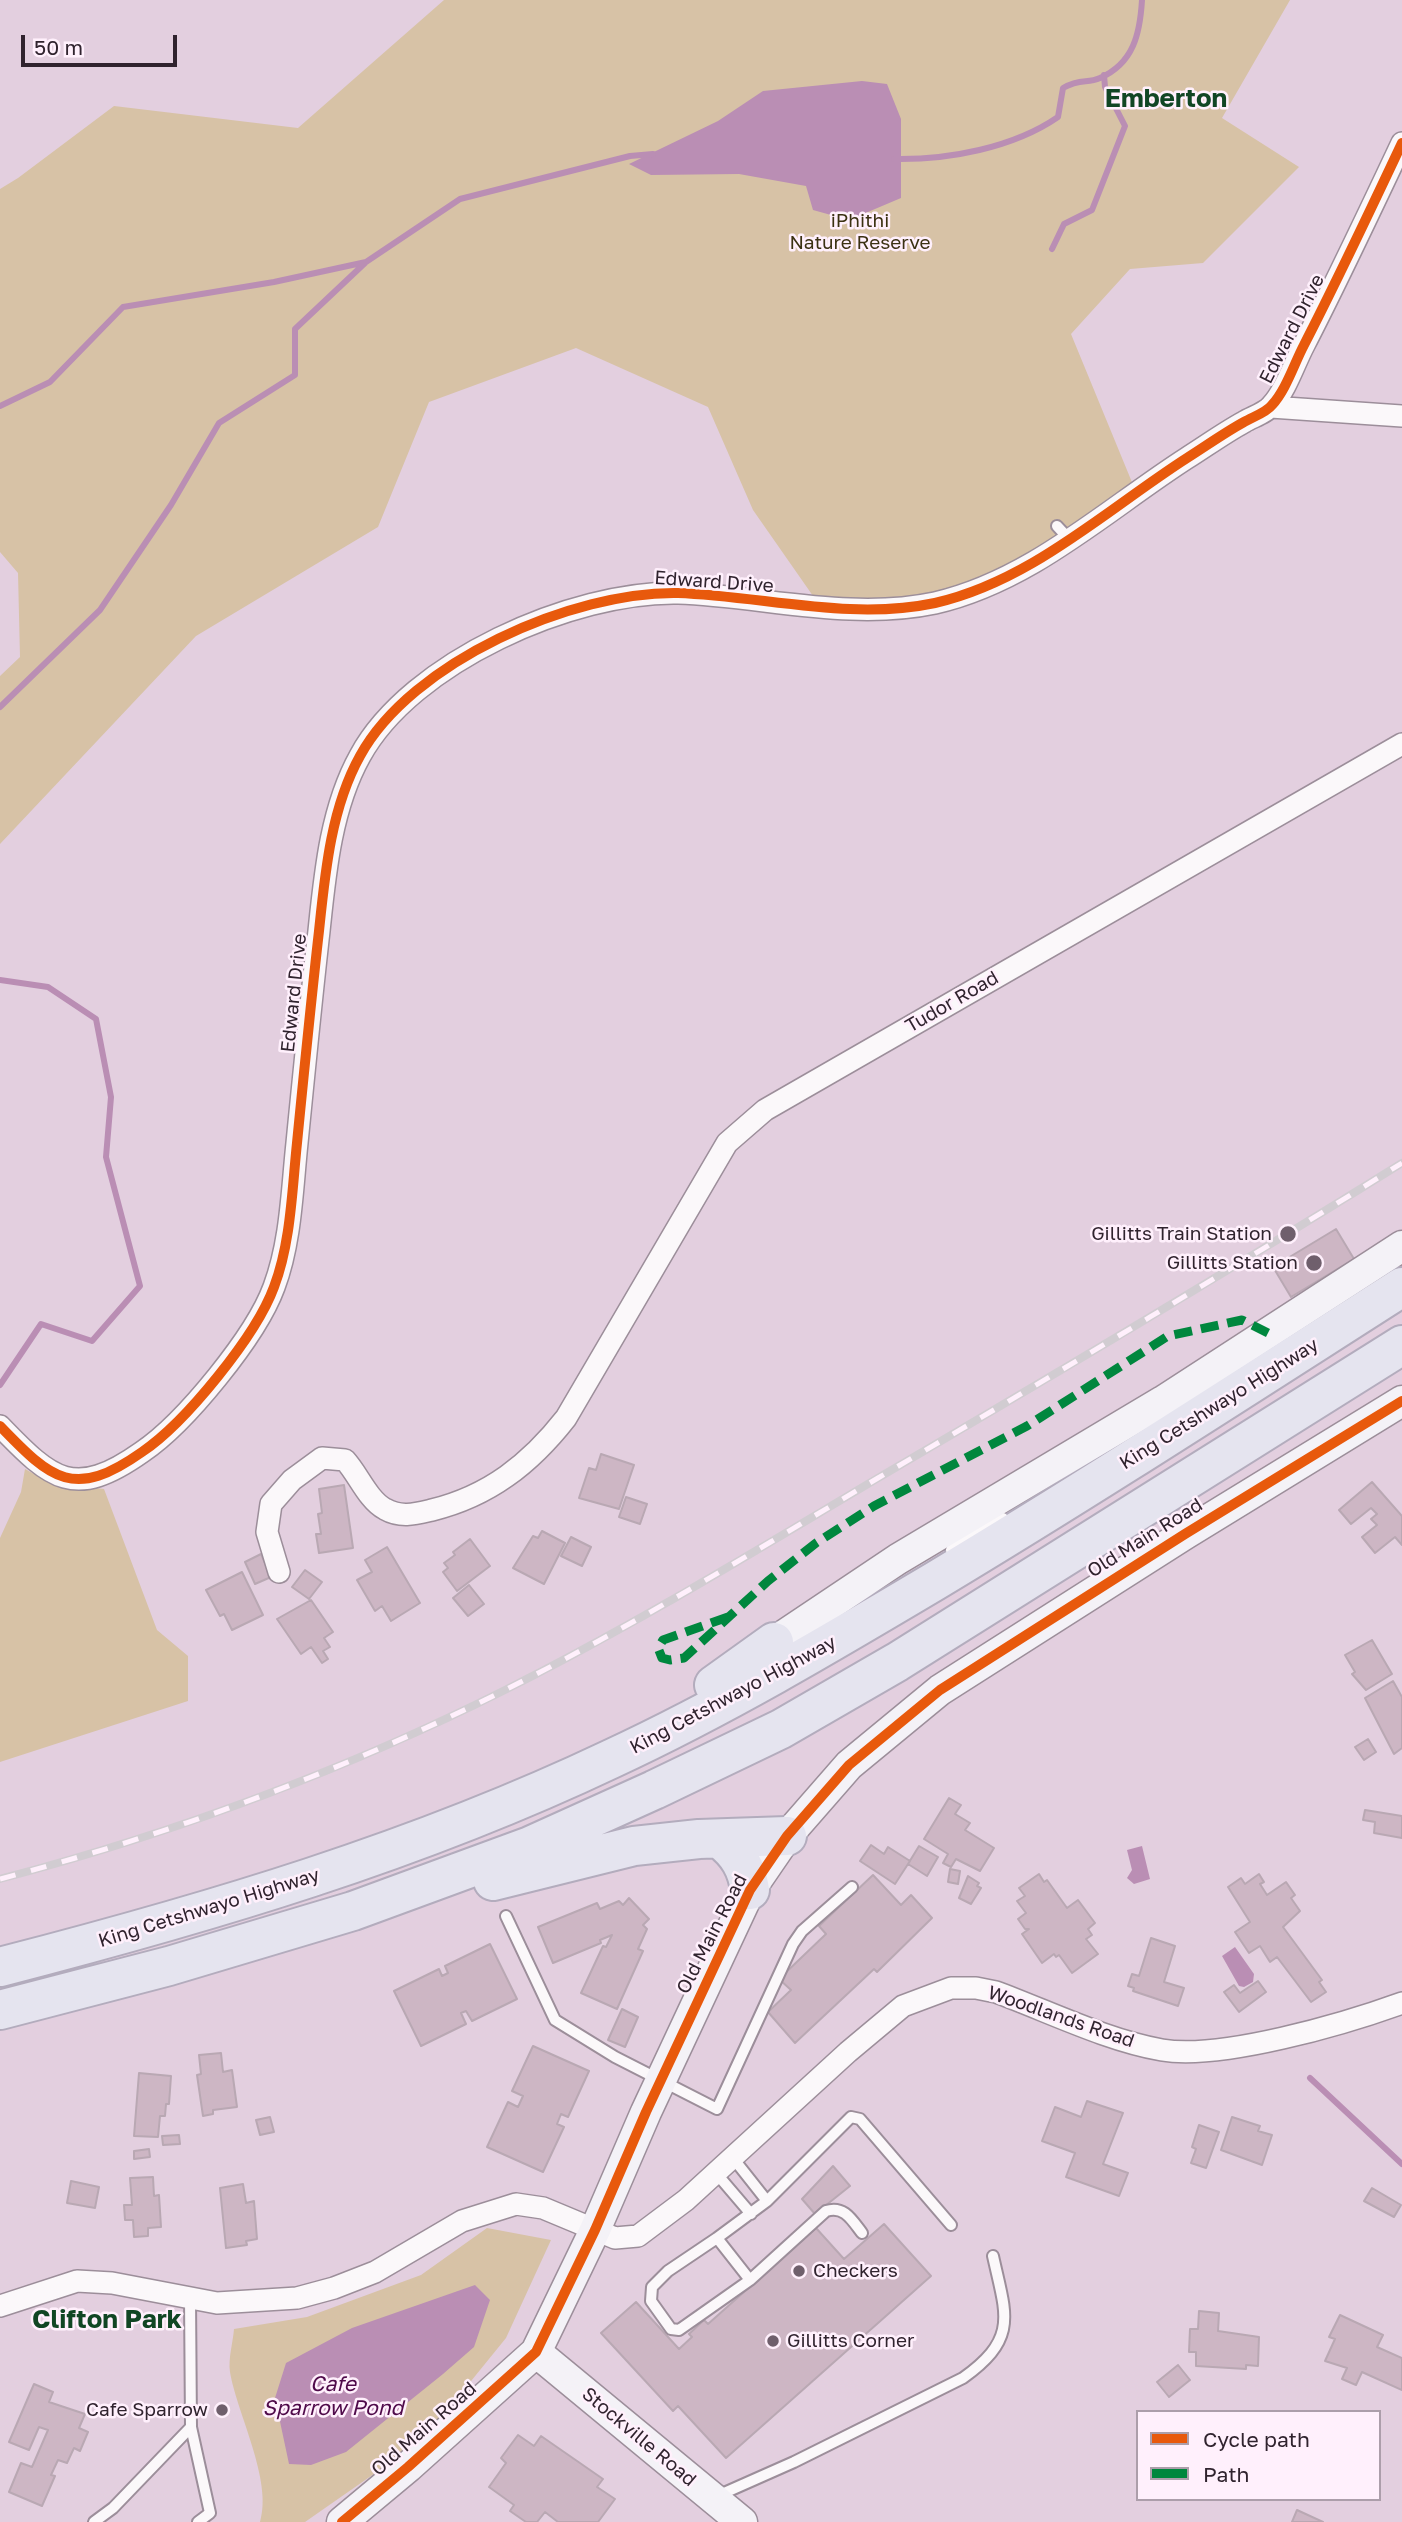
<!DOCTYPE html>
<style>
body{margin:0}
#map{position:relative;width:1402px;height:2522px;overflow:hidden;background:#e3cfdf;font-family:"Golos Text",sans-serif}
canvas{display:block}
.legend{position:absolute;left:1136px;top:2410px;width:245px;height:91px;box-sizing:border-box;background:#fff0fc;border:2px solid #ac9eaa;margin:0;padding:9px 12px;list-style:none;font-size:21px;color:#30232e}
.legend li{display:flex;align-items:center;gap:14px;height:35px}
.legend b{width:35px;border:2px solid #ac9eaa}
.scale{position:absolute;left:21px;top:35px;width:156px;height:32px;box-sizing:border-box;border:4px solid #30232e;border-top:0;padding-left:9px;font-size:21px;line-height:24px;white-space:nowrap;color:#30232e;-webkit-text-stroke:5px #fff0fc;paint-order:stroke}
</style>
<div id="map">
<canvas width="1402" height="2522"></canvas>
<ul class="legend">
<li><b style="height:9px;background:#e8590c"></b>Cycle path</li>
<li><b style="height:9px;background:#00873e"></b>Path</li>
</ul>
<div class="scale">50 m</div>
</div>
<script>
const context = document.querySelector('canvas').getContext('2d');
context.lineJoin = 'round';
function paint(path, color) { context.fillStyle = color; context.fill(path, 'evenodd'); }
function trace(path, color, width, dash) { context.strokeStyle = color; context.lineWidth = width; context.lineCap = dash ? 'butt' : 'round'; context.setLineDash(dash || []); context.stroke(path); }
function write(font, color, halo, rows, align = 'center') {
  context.font = font + ' "Golos Text",sans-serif'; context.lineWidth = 5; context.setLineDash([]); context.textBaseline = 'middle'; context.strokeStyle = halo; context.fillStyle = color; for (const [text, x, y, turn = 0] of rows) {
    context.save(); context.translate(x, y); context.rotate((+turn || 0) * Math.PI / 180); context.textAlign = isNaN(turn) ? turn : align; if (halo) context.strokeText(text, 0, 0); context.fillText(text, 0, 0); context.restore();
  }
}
paint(new Path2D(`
 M444,0H1290L1222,118L1299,167L1203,263L1130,269L1071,334L1136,492L985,587L916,598L820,606L753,510L708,407L576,348L429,402L378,527L196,636L0,844V676L20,657L18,573L0,552V189L18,178L114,106L298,128Z
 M25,1469L49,1482L104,1489L157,1630L188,1656V1701L0,1762V1538L21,1492Z
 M487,2228L551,2240L506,2338L424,2439L305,2522H260C273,2480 237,2414 230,2372C228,2359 233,2342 234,2329L307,2317L421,2275Z`), '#d7c2a6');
paint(new Path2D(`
 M862,81L887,84L901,119V198L849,220L813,210L806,186L739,174L651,175L629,164L718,121L763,91Z
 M1142,1846L1150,1879L1134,1884L1127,1878L1132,1870L1127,1850Z
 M1235,1947L1254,1974L1253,1982L1244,1987L1239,1986L1222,1956Z
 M475,2285L490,2300L474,2347L443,2374L346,2452L311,2465L289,2464L275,2398L286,2363L352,2328Z`), '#ba8eb4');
trace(new Path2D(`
 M894,159C948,160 1013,148 1058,117L1063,88C1081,78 1087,84 1100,78C1134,63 1140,33 1142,0
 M1052,249L1064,224L1092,210L1125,126L1105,87L1104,75
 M0,406L50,382L123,307L274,282L366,262L460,199L630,156L653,154
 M0,707L100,610L171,505L219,423L295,375V329L365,263
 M0,980L48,987L96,1019L111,1097L106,1157L140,1286L92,1341L41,1324L0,1385
 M1310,2078L1402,2164`), '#ba8eb4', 6);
const building = new Path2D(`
 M1336,1229L1354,1259L1291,1297L1273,1267Z
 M601,1454L634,1465L619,1509L579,1498L589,1468L596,1470Z
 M1372,1482L1402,1516V1545L1395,1537L1375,1553L1362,1537L1377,1525L1371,1519L1377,1514L1371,1508L1351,1524L1339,1510Z
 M344,1485L353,1548L319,1553L316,1534H321L318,1514L322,1513L319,1489Z
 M626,1497L647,1504L640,1524L619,1517Z
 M542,1531L565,1543L544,1584L513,1568L533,1536L538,1538Z
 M571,1537L591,1547L582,1566L561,1556Z
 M470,1539L490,1566L457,1591L443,1572L448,1568L444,1563L455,1555L453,1552Z
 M387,1547L420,1603L391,1621L382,1606L375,1611L357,1580L372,1572L365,1560Z
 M261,1554L271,1577L255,1584L245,1562Z
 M305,1570L322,1582L309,1599L292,1587Z
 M242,1572L263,1615L232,1630L224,1614L220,1616L206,1590Z
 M469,1585L484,1604L468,1616L453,1598Z
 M311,1600L333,1632L324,1638L330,1647L323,1651L328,1659L322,1663L311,1647L301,1654L277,1619Z
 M1372,1640L1392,1674L1366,1690L1352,1674L1355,1672L1345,1655Z
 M1393,1681L1402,1697V1748L1394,1754L1365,1698Z
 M1368,1739L1376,1752L1364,1760L1355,1747Z
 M949,1798L961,1805L955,1814L970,1823L965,1830L994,1848L980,1871L956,1859L951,1867L943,1863L948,1854L924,1839Z
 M1365,1810L1402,1816V1838L1374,1833L1375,1822L1363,1820Z
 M871,1845L884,1854L888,1847L910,1861L895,1884L860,1861Z
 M919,1846L938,1857L927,1876L908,1864Z
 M950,1869L960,1871L958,1884L948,1882Z
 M1039,1874L1044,1882L1047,1880L1067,1908L1078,1900L1095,1923L1088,1929L1092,1935L1086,1939L1098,1954L1072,1973L1059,1955L1056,1957L1054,1954L1042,1963L1022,1934L1029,1929H1025L1018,1919L1026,1913L1017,1901L1025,1896L1019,1888Z
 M1259,1874L1264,1882L1260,1884L1267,1895L1286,1882L1295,1895L1291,1898L1300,1911L1283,1927L1322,1980L1319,1982L1326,1992L1311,2002L1277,1957L1270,1962L1260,1946L1249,1953L1235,1932L1250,1922L1228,1887L1241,1878L1245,1884Z
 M873,1875L901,1905L911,1895L932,1918L877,1972L874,1969L795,2043L768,2012L791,1990L779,1979L826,1934L819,1926Z
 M968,1876L979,1883L977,1886L981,1888L971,1904L959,1898Z
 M629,1898L649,1919L643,1925L647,1929L638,1949L643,1951L617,2009L581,1993L603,1946L606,1947L612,1935L600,1940L601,1943L553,1963L538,1927L597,1903L600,1909L619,1901L623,1905Z
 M1151,1938L1175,1946L1164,1982L1184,1988L1178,2006L1133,1991L1134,1988L1128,1986L1132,1974L1139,1976Z
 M490,1944L517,1999L472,2021L466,2011L461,2013L466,2024L421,2046L394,1991L439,1969L442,1976L448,1973L445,1966Z
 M1258,1981L1266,1992L1239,2012L1224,1992L1234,1985L1240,1993Z
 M622,2009L638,2017L625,2047L608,2040Z
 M533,2046L589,2071L568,2117L561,2114L557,2124L564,2127L543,2172L487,2147L508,2102L518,2107L523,2096L512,2091Z
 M221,2053L223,2072L232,2070L237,2107L213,2110V2114L203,2116L197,2075L201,2074L199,2055Z
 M139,2073L171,2076L169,2104H166L165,2116H160L158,2137L134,2136Z
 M1087,2101L1123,2113L1103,2164L1128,2173L1119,2196L1066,2177L1075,2153L1042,2141L1055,2107L1081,2117Z
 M270,2117L274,2132L260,2135L256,2120Z
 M1232,2117L1260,2126L1258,2131L1272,2135L1262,2165L1221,2150Z
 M1199,2125L1219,2132L1206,2168L1191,2163L1196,2149L1192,2147Z
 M179,2135L180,2144L163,2145L162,2136Z
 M149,2149L150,2157L134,2159V2151Z
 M833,2166L850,2186L815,2214L802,2199Z
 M153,2177L154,2196L159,2195L161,2227L148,2228V2236L134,2237L133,2220H125L124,2205H132L130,2178Z
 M71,2181L99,2187L95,2208L67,2203Z
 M243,2184L246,2203L254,2201L257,2239L246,2241L247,2245L226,2248L220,2188Z
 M1372,2188L1401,2205L1394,2217L1364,2201Z
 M884,2224L931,2276L726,2458L678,2406L673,2411L601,2333L636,2302L679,2349L692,2337L689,2334L704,2320L708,2324L816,2228L844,2259Z
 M1199,2311L1219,2313L1218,2331L1259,2337L1258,2366L1246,2365V2369L1196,2366V2352H1189L1190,2329H1198Z
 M1340,2315L1383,2335L1377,2347L1402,2358V2390L1362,2372L1356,2385L1342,2379L1347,2368L1325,2361L1335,2339L1329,2337Z
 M1178,2365L1190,2380L1169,2397L1157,2382Z
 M34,2384L53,2392L49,2402L85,2414L79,2428L88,2432L80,2451L74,2448L67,2463L58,2460L51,2475L55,2476L42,2506L9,2492L21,2463L32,2467L48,2430L39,2427L29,2450L9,2442Z
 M518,2435L534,2446L541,2436L603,2479L597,2487L615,2499L598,2522H558L545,2512L537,2522H526L510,2511L514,2505L489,2487L506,2463L501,2458Z
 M1297,2510L1323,2522H1292Z`);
paint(building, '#cdb6c4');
trace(building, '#b9a8b3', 2);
const lane = new Path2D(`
 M1057,526L1070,540
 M951,1550L973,1534L1003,1518
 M506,1916L555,2020L615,2057L717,2109L793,1944L802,1931L852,1887
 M733,2158L767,2201
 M716,2173L751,2214
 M717,2238L767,2201L851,2117L860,2119L951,2225
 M717,2238L750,2280L679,2330L671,2329L651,2301L652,2287L668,2271Z
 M750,2280L826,2211C844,2205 852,2220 862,2233
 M190,2298L191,2427L210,2513L198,2522
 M715,2497L794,2462L963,2378C1019,2338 1006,2315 993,2256
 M94,2522L113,2508L191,2427`);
const street = new Path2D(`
 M1271,407L1402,416
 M0,1426C52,1480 74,1500 142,1452C185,1423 256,1336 274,1287C291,1242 292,1190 297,1143C304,1072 311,1001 319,931C325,873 331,808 360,756C411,662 573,591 678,593C763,596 850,621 935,603C1031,581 1106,510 1187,458C1206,446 1224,433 1244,422C1252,417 1266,413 1272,405C1286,390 1294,364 1304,345C1338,279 1370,211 1402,143
 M279,1572L267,1532L271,1504L292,1480L322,1458L345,1460C358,1474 368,1500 385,1509C401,1518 415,1514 432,1510C489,1496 530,1464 566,1418L727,1143L765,1110L1402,744
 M0,2306L77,2281L112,2283L217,2303L297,2298L334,2288L375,2272L462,2221L516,2204L543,2208L615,2238L638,2236L686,2200L848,2052L903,2006L951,1988H976L996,1992C1050,2012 1106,2040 1162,2050C1221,2060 1344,2024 1402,2003`);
const secondary = new Path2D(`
 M774,1642L898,1559L1163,1401L1402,1246
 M536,2352L742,2522
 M342,2522L408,2467L536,2352L595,2230L646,2112L750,1890L787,1836L849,1765L940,1690L1185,1534L1402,1401`);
const highway = new Path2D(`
 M714,1685L774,1642
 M721,1840C738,1853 747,1868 750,1890
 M493,1881L634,1846L699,1839L787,1836
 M0,1967C209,1913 415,1852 611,1759C723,1707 829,1644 935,1581C1093,1486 1247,1386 1402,1287
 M0,2010L169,1966L353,1911L530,1846L654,1790L781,1729L897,1662L1402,1345`);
trace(lane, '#9c8e9a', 14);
trace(street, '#9c8e9a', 24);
trace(secondary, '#9c8e9a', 33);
trace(highway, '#b3acbd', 42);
trace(lane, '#fbf8fa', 10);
trace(street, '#fbf8fa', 21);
trace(secondary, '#f4f2f7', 30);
trace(highway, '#e5e4ef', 38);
const rail = new Path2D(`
 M0,1879C174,1833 344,1771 505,1690C633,1626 755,1551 878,1478C1054,1375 1229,1271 1402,1163`);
trace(rail, '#d1ccd1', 8);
trace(rail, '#fff0fc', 5, [16]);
trace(new Path2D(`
 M728,1617L663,1640L658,1648L662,1658L670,1660L684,1658L768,1581L816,1543L874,1506L1027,1426L1168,1336L1242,1320L1268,1333`), '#00873e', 9, [18, 9]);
trace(new Path2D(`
 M0,1426C52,1480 74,1500 142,1452C185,1423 256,1336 274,1287C291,1242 292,1190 297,1143C304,1072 311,1001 319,931C325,873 331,808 360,756C411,662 573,591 678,593C763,596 850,621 935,603C1031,581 1106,510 1187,458C1206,446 1224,433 1244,422C1252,417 1266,413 1272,405C1286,390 1294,364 1304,345C1338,279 1370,211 1402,143
 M342,2522L408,2467L536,2352L595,2230L646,2112L750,1890L787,1836L849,1765L940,1690L1185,1534L1402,1401`), '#e8590c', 10);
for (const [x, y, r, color] of [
 [1288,1234,9,"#6f5f6c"],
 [1314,1263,9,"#6f5f6c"],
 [799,2271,7,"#6f5f6c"],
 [773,2341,7,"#6f5f6c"],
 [222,2410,7,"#6f5f6c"]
]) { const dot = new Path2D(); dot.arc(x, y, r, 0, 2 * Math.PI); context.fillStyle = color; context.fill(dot); trace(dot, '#fff0fc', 2.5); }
write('19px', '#3b3112', '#fff0fc', [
 ["iPhithi",860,221],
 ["Nature Reserve",860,243]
]);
write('19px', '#30232e', '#fff0fc', [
 ["Edward Drive",1292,329,-63],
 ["Edward Drive",714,582,4],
 ["Edward Drive",294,993,-84],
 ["Tudor Road",952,1002,-30],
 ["King Cetshwayo Highway",1219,1404,-32],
 ["Old Main Road",1145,1538,-32],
 ["King Cetshwayo Highway",733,1695,-28],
 ["King Cetshwayo Highway",209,1908,-17],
 ["Old Main Road",712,1934,-63],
 ["Woodlands Road",1061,2017,19],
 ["Old Main Road",424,2429,-41],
 ["Stockville Road",639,2437,40]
]);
write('19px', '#30232e', '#fff0fc', [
 ["Gillitts Train Station",1272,1234],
 ["Gillitts Station",1298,1263],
 ["Checkers",813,2271,"left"],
 ["Gillitts Corner",787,2341,"left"],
 ["Cafe Sparrow",208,2410]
], 'right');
write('italic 21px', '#4f0a4a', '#fff0fc', [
 ["Cafe",333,2384],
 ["Sparrow Pond",333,2408]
]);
write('bold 26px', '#114624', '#fff0fc', [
 ["Emberton",1166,99],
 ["Clifton Park",107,2320]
]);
</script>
